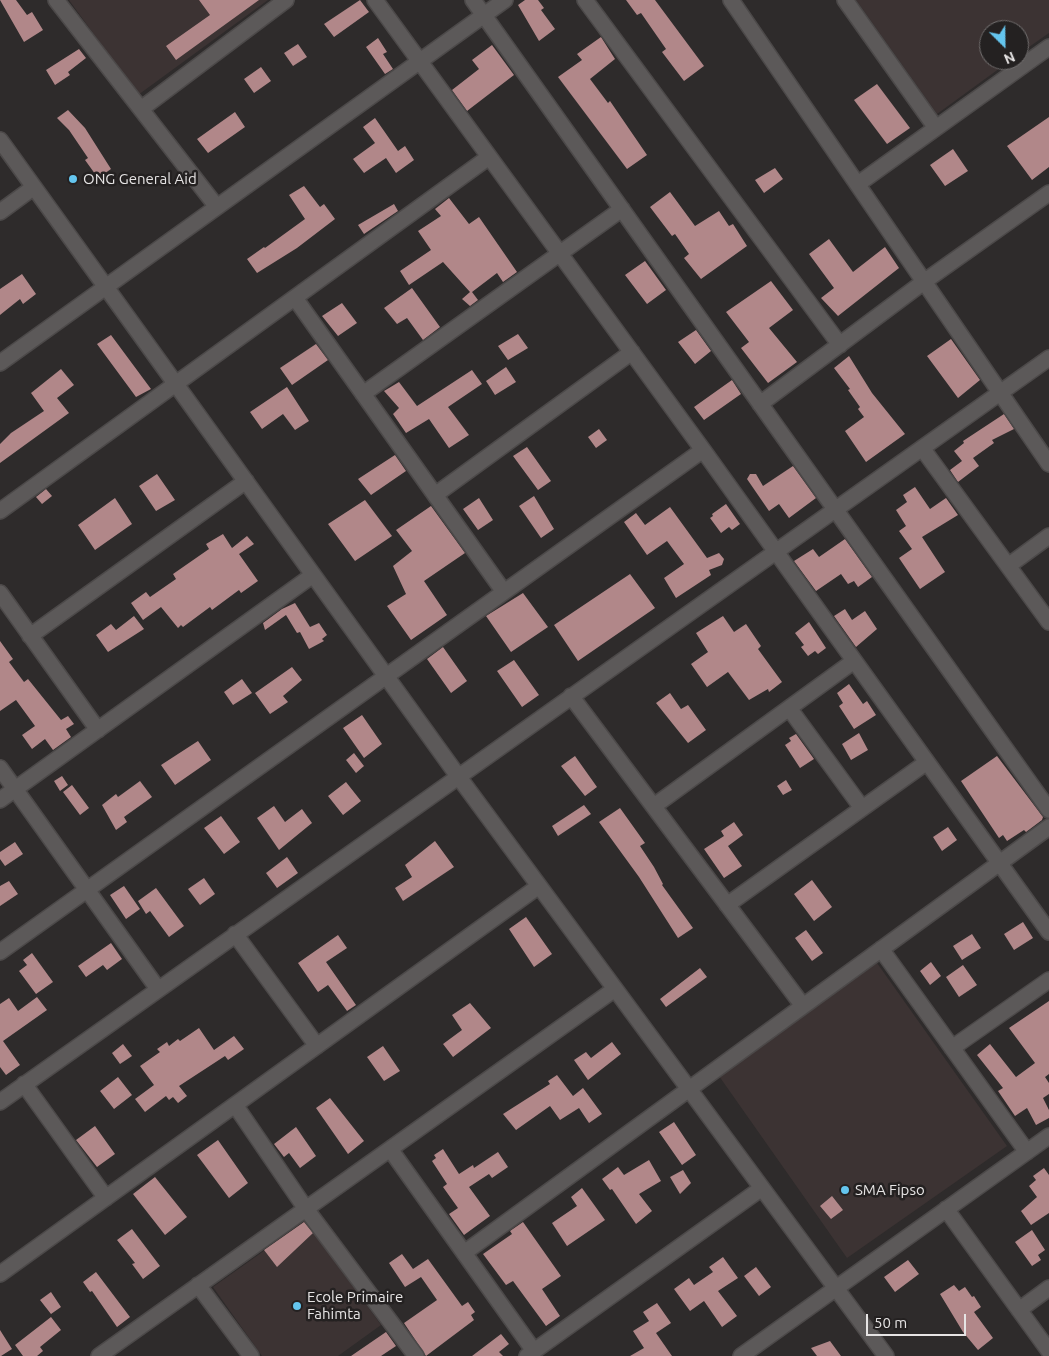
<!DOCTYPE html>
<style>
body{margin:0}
#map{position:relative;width:1049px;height:1356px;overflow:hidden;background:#2e2b2b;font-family:Ubuntu,sans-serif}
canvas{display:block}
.north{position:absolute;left:979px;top:20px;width:50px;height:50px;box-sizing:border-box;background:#242121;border:1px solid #726f6f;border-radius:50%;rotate:157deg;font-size:14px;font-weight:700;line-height:20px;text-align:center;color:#e6e4e4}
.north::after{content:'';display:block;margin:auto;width:18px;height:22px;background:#64c5ee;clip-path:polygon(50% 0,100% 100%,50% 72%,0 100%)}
.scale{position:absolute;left:866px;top:1314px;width:100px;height:22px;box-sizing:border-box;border:2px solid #e6e4e4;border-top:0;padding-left:6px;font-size:15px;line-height:18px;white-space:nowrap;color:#e6e4e4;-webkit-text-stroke:4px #242121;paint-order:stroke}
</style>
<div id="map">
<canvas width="1049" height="1356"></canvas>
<div class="north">N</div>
<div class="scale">50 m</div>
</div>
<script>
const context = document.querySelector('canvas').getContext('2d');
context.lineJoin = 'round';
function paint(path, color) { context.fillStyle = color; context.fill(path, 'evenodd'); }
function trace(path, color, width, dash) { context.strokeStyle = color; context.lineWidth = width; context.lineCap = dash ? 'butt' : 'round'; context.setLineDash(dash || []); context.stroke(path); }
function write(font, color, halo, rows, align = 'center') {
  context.font = font + ' Ubuntu,sans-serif'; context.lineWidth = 5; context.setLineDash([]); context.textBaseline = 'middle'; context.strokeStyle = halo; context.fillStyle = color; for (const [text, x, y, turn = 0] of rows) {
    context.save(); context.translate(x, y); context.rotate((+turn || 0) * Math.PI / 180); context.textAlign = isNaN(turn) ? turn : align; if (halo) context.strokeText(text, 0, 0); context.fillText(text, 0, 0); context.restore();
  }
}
paint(new Path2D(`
 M69,0H268L138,95Z
 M856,0H1049V33L1019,54V30H989V60H1011L937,114Z
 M877,963L1007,1146L847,1258L719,1076Z
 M306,1221L381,1325L338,1356H262L213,1287Z`), '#3c3333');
paint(new Path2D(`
 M0,0H16L27,15L32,12L43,30L24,42Z
 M199,0H259L176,60L166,46L210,15Z
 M360,0L369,12L334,37L324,24Z
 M525,0H538L544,8L541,10L555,29L539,41L518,5Z
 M626,0H655L704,66L684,81L662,52L666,49L641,13L637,15Z
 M601,37L615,59L590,79L608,103L610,101L647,155L627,169L558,77L582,60L577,54Z
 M378,38L387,52L383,54L393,69L385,74L366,47Z
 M298,44L307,57L293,66L284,53Z
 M492,45L514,75L467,111L452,90L479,69L472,60Z
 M79,49L86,58L68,72L70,75L55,85L46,70Z
 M261,67L271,81L254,93L244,79Z
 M877,84L910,128L887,144L854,100Z
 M68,110L85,128L111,169L98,178L85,160L88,158L69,130L57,118Z
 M235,112L245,127L208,153L197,139Z
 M1049,117V167L1032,180L1007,146Z
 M375,118L398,151L405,146L414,160L396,173L386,158L364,173L353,159L375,143L363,127Z
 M953,149L968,171L945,186L930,165Z
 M775,168L783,179L764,193L755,180Z
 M304,186L320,207L324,204L335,219L297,248L257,273L247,259L264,247L265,248L305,219L289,195Z
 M670,192L695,226L719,211L729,226L733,224L747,246L701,279L684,258L689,254L675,234L672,236L650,207Z
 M449,198L469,224L479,217L517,272L503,282L497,273L472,292L478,300L470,306L462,299L470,292L443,262L409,285L400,271L431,250L418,231L441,216L435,209Z
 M394,204L398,211L364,234L358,225Z
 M829,239L853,272L885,247L899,268L838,316L821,298L834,288L809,254Z
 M645,261L666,290L647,304L625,275Z
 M22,274L36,294L23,304L20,299L0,315V289Z
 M771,281L793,310L769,328L797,362L768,383L741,348L749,342L726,312Z
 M412,288L440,327L423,340L407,318L397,324L384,308Z
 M342,303L357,323L338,336L322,316Z
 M696,330L711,351L695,364L678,342Z
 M518,334L528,348L508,360L498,346Z
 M111,335L151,389L136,397L97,344Z
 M951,339L980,380L958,398L927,356Z
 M316,344L328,360L292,385L280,368Z
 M849,356L872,393L905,434L866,462L845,431L864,417L858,409L860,407L848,390L850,389L834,368Z
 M506,367L516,382L495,395L486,381Z
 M61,369L74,385L57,398L69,413L0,463V444L11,433L44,411L31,393Z
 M472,370L482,384L448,407L469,435L449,448L429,419L406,433L393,414L399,408L384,391L399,382L417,406Z
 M732,380L741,394L704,420L694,407Z
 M287,387L309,421L295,430L283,414L262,429L250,412Z
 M1004,414L1014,429L992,440L994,443L973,458L979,466L958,482L950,470L962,461L954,451L964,443L963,441Z
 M599,429L607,440L596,448L588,437Z
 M527,447L551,481L538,490L513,456Z
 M395,455L406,471L371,495L358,479Z
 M793,466L816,498L789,518L779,504L769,511L747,479L750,474H756L763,486Z
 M157,474L175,500L156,511L139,486Z
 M915,487L930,509L946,498L958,515L922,537L945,572L920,589L899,558L912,549L899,531L906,526L896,510L907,502L903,495Z
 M46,489L52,496L42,504L36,497Z
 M534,496L554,529L541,538L519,506Z
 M115,498L132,524L95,550L78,525Z
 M479,498L493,520L478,530L463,509Z
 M365,500L392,536L355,561L328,524Z
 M726,504L740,524L732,530L729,527L721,533L710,518L713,516L712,514Z
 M431,506L465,553L424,581L447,615L411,640L387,606L406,594L393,566L412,551L396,530Z
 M670,507L707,558L719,553L724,559L722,565L709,570L711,575L676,598L664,578L684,564L667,541L647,555L624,522L636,513L645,525Z
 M223,534L232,548L247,536L254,544L239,554L258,581L241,593L239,590L212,610L210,607L183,627L181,625L178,628L161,607L143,620L131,603L146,592L150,597L176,579L173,574L209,549L206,544Z
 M845,539L872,577L858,587L854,581L848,584L841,574L816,591L794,561L813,549L819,557Z
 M630,574L655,608L578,661L554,625Z
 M523,593L548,627L511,652L486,616Z
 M295,603L310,627L319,623L327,635L322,639L324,641L309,649L300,632L297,633L286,615L265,630L263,623L282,609Z
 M845,609L852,620L865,611L877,629L856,647L834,616Z
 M134,616L144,629L108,652L96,635L111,624L116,630Z
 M723,616L734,632L746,624L761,646L758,649L782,682L769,692L768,689L749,700L728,672L707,687L691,664L708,652L696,633Z
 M809,622L826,648L818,654L815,651L808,656L801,647L804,645L795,633Z
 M0,641L13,659L9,662L24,682L28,679L61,720L68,716L74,724L66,729L71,737L53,750L45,739L32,749L22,735L35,726L16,700L0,711Z
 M443,647L467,681L451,693L427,659Z
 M514,660L539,695L522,707L497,671Z
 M292,667L302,680L283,696L288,702L270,714L255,693Z
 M242,679L252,693L233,705L224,692Z
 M849,684L863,704L867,701L876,715L854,729L839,706L843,703L837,693Z
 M670,693L681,709L688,705L706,730L688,743L656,703Z
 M362,715L382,744L364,758L343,728Z
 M859,733L868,750L851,760L842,744Z
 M796,734L814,759L800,768L785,745L791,741L789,738Z
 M198,741L211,760L175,785L161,765Z
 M354,753L364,766L356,773L346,760Z
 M575,756L597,787L585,796L561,766Z
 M997,756L1043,817L1042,820L1026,832L1024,830L1007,841L1003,835L999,838L961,781Z
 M62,776L68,785L60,791L54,781Z
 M786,780L792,790L783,795L777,786Z
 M140,781L152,797L124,817L127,822L116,830L102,805L116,794L118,797Z
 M346,782L361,801L343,815L328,796Z
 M72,785L89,808L80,815L63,792Z
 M584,805L591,814L558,836L552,826Z
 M274,806L285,822L302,809L312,823L279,850L257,818Z
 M620,808L645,843L640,846L654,867L663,884L662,885L693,928L678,938L639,877L599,822Z
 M221,816L240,842L224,854L204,828Z
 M734,822L743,835L728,846L742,866L724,878L704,849L724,836L721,831Z
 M948,827L957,840L942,851L933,837Z
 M435,841L454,867L403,901L395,888L412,877L405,865Z
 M15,842L23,854L5,866L0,859V852Z
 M287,857L298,873L277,888L266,873Z
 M204,878L215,894L200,905L188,889Z
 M812,880L832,907L814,921L794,894Z
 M9,881L18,894L0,906V886Z
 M124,886L140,909L126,919L110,895Z
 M156,888L184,926L169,937L150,911L146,914L138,901Z
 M526,917L552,954L534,967L509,929Z
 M1023,922L1033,938L1014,950L1004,934Z
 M806,930L823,953L812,961L795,938Z
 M972,934L981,948L962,960L953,946Z
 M338,935L347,948L326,962L356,1005L347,1011L328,985L318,992L298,963Z
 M111,943L122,959L107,970L103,965L86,977L78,966Z
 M32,953L53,982L36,994L19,971L27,965L23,960Z
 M931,962L941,976L930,985L920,971Z
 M963,965L977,985L959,997L946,977Z
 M700,968L707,977L666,1007L660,999Z
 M37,997L47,1010L3,1041L20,1065L6,1075L0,1067V1004L9,998L18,1011Z
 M1049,1001V1074L1045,1077L1049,1083V1094L1043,1098L1049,1110V1118L1036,1125L1027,1108L1015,1116L998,1091L1003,1088L977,1055L990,1044L1016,1077L1035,1063L1009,1028Z
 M470,1003L491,1028L453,1057L443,1044L462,1030L452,1015Z
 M199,1028L214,1050L234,1036L244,1049L228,1060L225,1056L179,1086L187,1096L178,1103L173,1097L169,1100L166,1096L145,1112L135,1099L154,1085L140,1066L160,1052L157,1049L167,1042L169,1046L178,1039L180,1041Z
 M612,1042L621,1054L588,1080L574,1060L586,1052L591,1058Z
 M123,1044L132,1056L120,1064L112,1053Z
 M383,1046L400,1071L384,1081L367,1057Z
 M557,1075L573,1096L583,1088L602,1114L589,1123L579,1108L560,1120L550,1106L516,1130L503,1114L550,1084L548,1081Z
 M118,1077L132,1095L114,1109L100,1091Z
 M330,1098L364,1141L348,1154L316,1108Z
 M674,1122L696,1155L682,1165L659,1132Z
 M95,1126L115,1154L97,1167L76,1140Z
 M296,1127L316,1156L300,1168L289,1153L284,1157L274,1144Z
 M218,1140L248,1183L229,1198L197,1155Z
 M443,1149L459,1174L473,1165L474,1168L498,1152L508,1167L492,1178L489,1174L469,1187L490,1216L464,1235L449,1214L458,1208L443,1187L447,1184L432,1161L436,1158L434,1155Z
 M649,1160L661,1181L639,1194L652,1211L636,1224L612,1189L610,1190L602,1179L618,1167L624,1175Z
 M1044,1168L1049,1175V1213L1031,1225L1021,1211L1037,1197L1029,1186L1036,1180L1033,1176Z
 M683,1170L691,1183L680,1194L670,1177Z
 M155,1177L187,1217L165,1235L133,1194Z
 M582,1188L605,1220L567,1246L552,1223L577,1206L571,1197Z
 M832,1196L843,1210L831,1219L820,1206Z
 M304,1222L313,1233L277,1267L264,1250Z
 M523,1222L561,1276L542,1289L560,1316L546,1326L513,1281L506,1285L483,1254L512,1234L510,1231Z
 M132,1229L160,1266L143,1279L132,1264L135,1263L117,1240Z
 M1032,1230L1045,1250L1038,1255L1041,1260L1032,1266L1015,1242Z
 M402,1254L413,1269L428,1259L462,1306L468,1302L475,1312L471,1315L474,1320L426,1356L404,1323L437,1300L421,1277L405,1287L389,1263Z
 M723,1257L738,1278L718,1291L737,1316L722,1327L704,1301L690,1311L674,1289L689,1278L694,1285L713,1272L709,1267Z
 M908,1260L919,1274L895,1292L884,1277Z
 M756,1267L771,1287L759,1296L744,1276Z
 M96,1272L130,1317L117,1327L92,1291L90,1292L83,1282Z
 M954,1285L959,1291L965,1287L972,1297L974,1296L981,1307L974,1312L993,1338L978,1350L963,1332L940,1294Z
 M51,1292L61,1307L51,1314L40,1300Z
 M657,1303L671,1323L656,1333L672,1356H630L644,1348L633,1331L649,1321L643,1312Z
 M51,1317L61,1330L40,1347L43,1351L37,1356H23L15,1345Z
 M0,1330L12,1349L1,1356H0Z
 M386,1332L396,1346L381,1356H351Z
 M501,1334L509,1344L499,1352L503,1356H472Z
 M830,1341L841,1356H817L811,1348Z`), '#b18789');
const street = new Path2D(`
 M56,0L217,207
 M375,0L703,450L1049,932
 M473,0L1049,810
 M585,0L840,345
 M731,0L1049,464
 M845,0L936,128
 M141,109L286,0
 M0,140L458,776L886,1356
 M858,184L1049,47
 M0,212L34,187
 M295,298L504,592
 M0,363L505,0
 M363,394L622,209
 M760,404L925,281L1049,193
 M922,448L1049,622
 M435,495L632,352
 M0,511L489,157
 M1008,566L1049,536
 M0,593L98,730
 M30,636L246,481
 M571,696L803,1006
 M789,708L862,808
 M0,768L158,989
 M0,800L313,575
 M654,806L854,661
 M727,905L927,762
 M235,934L317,1046
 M881,949L1027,1152
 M0,952L703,450
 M952,1048L1049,980
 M24,1084L106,1198
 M0,1102L1049,358
 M235,1105L306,1209L416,1356
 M390,1149L534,1351
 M946,1209L1049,1351
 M464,1253L1049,827
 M0,1274L539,886
 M198,1285L251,1356
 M1019,1310L1049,1288
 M99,1356L615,989
 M527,1356L762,1188
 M741,1356L1049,1136`);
trace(street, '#4c4949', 18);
trace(street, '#5c5959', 15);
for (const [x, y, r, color] of [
 [73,179,5,"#64c5ee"],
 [845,1190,5,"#64c5ee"],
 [297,1306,5,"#64c5ee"]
]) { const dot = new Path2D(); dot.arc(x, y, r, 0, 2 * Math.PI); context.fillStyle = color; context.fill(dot); trace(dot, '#242121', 2); }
write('15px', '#e6e4e4', '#242121', [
 ["ONG General Aid",83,179],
 ["SMA Fipso",855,1190],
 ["Ecole Primaire",307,1297],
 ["Fahimta",307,1314]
], 'left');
</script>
